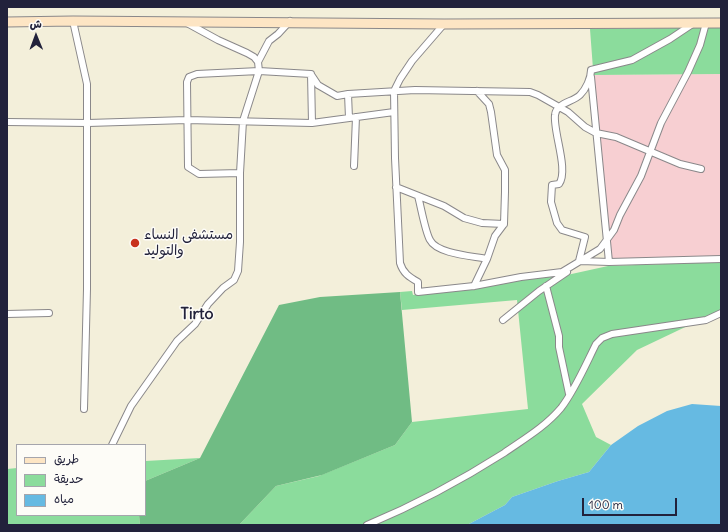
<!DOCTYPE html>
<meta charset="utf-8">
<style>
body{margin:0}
#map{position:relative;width:728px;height:532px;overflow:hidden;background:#f3efda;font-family:Delius,"Playpen Sans Arabic",sans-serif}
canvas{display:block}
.frame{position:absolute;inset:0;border:8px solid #22223b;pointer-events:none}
.legend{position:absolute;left:16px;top:444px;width:130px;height:72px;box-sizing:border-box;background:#fdfcf7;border:1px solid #a5a5ac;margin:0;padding:5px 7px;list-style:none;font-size:12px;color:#22223b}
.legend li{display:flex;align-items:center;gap:8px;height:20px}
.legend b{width:20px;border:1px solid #a5a5ac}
.north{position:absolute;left:16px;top:16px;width:40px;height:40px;-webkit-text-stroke:3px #fdfcf7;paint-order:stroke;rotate:359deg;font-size:11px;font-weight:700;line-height:16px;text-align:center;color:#22223b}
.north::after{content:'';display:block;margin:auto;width:14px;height:18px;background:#22223b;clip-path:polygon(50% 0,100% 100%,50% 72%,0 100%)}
.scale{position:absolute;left:582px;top:498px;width:95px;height:18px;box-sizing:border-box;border:2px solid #22223b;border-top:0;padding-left:5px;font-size:12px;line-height:14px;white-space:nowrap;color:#22223b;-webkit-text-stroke:3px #fdfcf7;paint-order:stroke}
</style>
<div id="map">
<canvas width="728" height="532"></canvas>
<div class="frame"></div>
<ul class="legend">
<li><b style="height:5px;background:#fde5c4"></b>طريق</li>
<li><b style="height:11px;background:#8bdc9c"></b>حديقة</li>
<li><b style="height:11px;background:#66bae2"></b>مياه</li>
</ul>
<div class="north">ش</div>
<div class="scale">100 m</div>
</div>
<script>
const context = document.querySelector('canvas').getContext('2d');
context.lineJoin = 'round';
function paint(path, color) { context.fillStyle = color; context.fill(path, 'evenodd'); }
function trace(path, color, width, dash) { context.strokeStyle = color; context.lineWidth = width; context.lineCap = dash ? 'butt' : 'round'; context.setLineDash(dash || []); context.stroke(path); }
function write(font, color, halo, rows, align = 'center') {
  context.font = font + ' Delius,"Playpen Sans Arabic",sans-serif'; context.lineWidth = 3; context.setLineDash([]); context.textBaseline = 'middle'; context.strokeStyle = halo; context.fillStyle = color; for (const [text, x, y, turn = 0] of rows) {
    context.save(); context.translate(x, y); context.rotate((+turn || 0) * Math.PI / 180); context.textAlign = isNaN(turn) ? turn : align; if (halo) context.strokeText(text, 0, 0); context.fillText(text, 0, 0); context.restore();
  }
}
paint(new Path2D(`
 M721,74V257L612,259L594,75Z`), '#f7cfd2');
paint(new Path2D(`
 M691,27H721V74L594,75V72L632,61Z
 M684,28L631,58L593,69L590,29Z
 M721,262V310L637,350L582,404L596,437L611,445L589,472L558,481L512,497L505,505L467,525H239L276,486L319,476L395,445L412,422L528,409L517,300L402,310L400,292L412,291L413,295L475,287L523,279L567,275L608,266Z
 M200,458L145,481V461Z
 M17,468V515H139L140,525H7V469Z`), '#8bdc9c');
paint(new Path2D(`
 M400,292L412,422L395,445L322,475L276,486L239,525H140L139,515H145V481L200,458L279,305L320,297Z`), '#70bc84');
paint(new Path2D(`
 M692,404L721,406V525H467L505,505L512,497L558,481L589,472L611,445L638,426L667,411Z`), '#66bae2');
const street = new Path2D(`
 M73,21L87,84V289L84,409
 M444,24L412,61L400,79L394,91L395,158L400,263C403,273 409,277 418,282V292L474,286L521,277L562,272L600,249L614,230L620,215L641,176L661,123L688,72L700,45L706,23
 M258,62L269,41L278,34L290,21
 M312,76L318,85L337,96L348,94
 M591,77L609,262
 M349,118L348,94L415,90L530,92L538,95L568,112L585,127L596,133L616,137L680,164L701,169
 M7,122L88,123L187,120L312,123L394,112
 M354,166L356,117
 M240,173L199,174L188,167L187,82L189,77L197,74L259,71L311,74L312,123
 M396,187L444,206L464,218L482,223L504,224
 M418,196C421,207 425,231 430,240C437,254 473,256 487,259
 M579,261L585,237L562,230L557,223L551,202L552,185L559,184C569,170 553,132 555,115C556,103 573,102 580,95C586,89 591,78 591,70L632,60L670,39L694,23
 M581,261L609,262L721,259
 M474,286L487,259L495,236L504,224L505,192V170L497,155L491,112L489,104L477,91
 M546,286L559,336V347L569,394
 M7,314L49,313
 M503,320L539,291L567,272
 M112,445L131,406L177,341L195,324L208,304L223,288L234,280L238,271L240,242V173L243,121L259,71L258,62L254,57L247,53L218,40L187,23
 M367,525C415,505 460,481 504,453C524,439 545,427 561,408C575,390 586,364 596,344L602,338L612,334L706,320L721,313`);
const secondary = new Path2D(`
 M7,22L73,21L444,24L721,23`);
trace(street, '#8a888a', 8);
trace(secondary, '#8a888a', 11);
trace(street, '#fff', 6);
trace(secondary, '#fde5c4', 9);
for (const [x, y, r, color] of [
 [135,243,5,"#c8321e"]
]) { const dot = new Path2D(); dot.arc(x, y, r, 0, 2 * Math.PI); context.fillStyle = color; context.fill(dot); trace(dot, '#fdfcf7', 1.5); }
write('14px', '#22223b', '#fdfcf7', [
 ["مستشفى النساء",144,235],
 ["والتوليد",144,251]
], 'left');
write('bold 16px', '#22223b', '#fdfcf7', [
 ["Tirto",197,314]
]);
</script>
